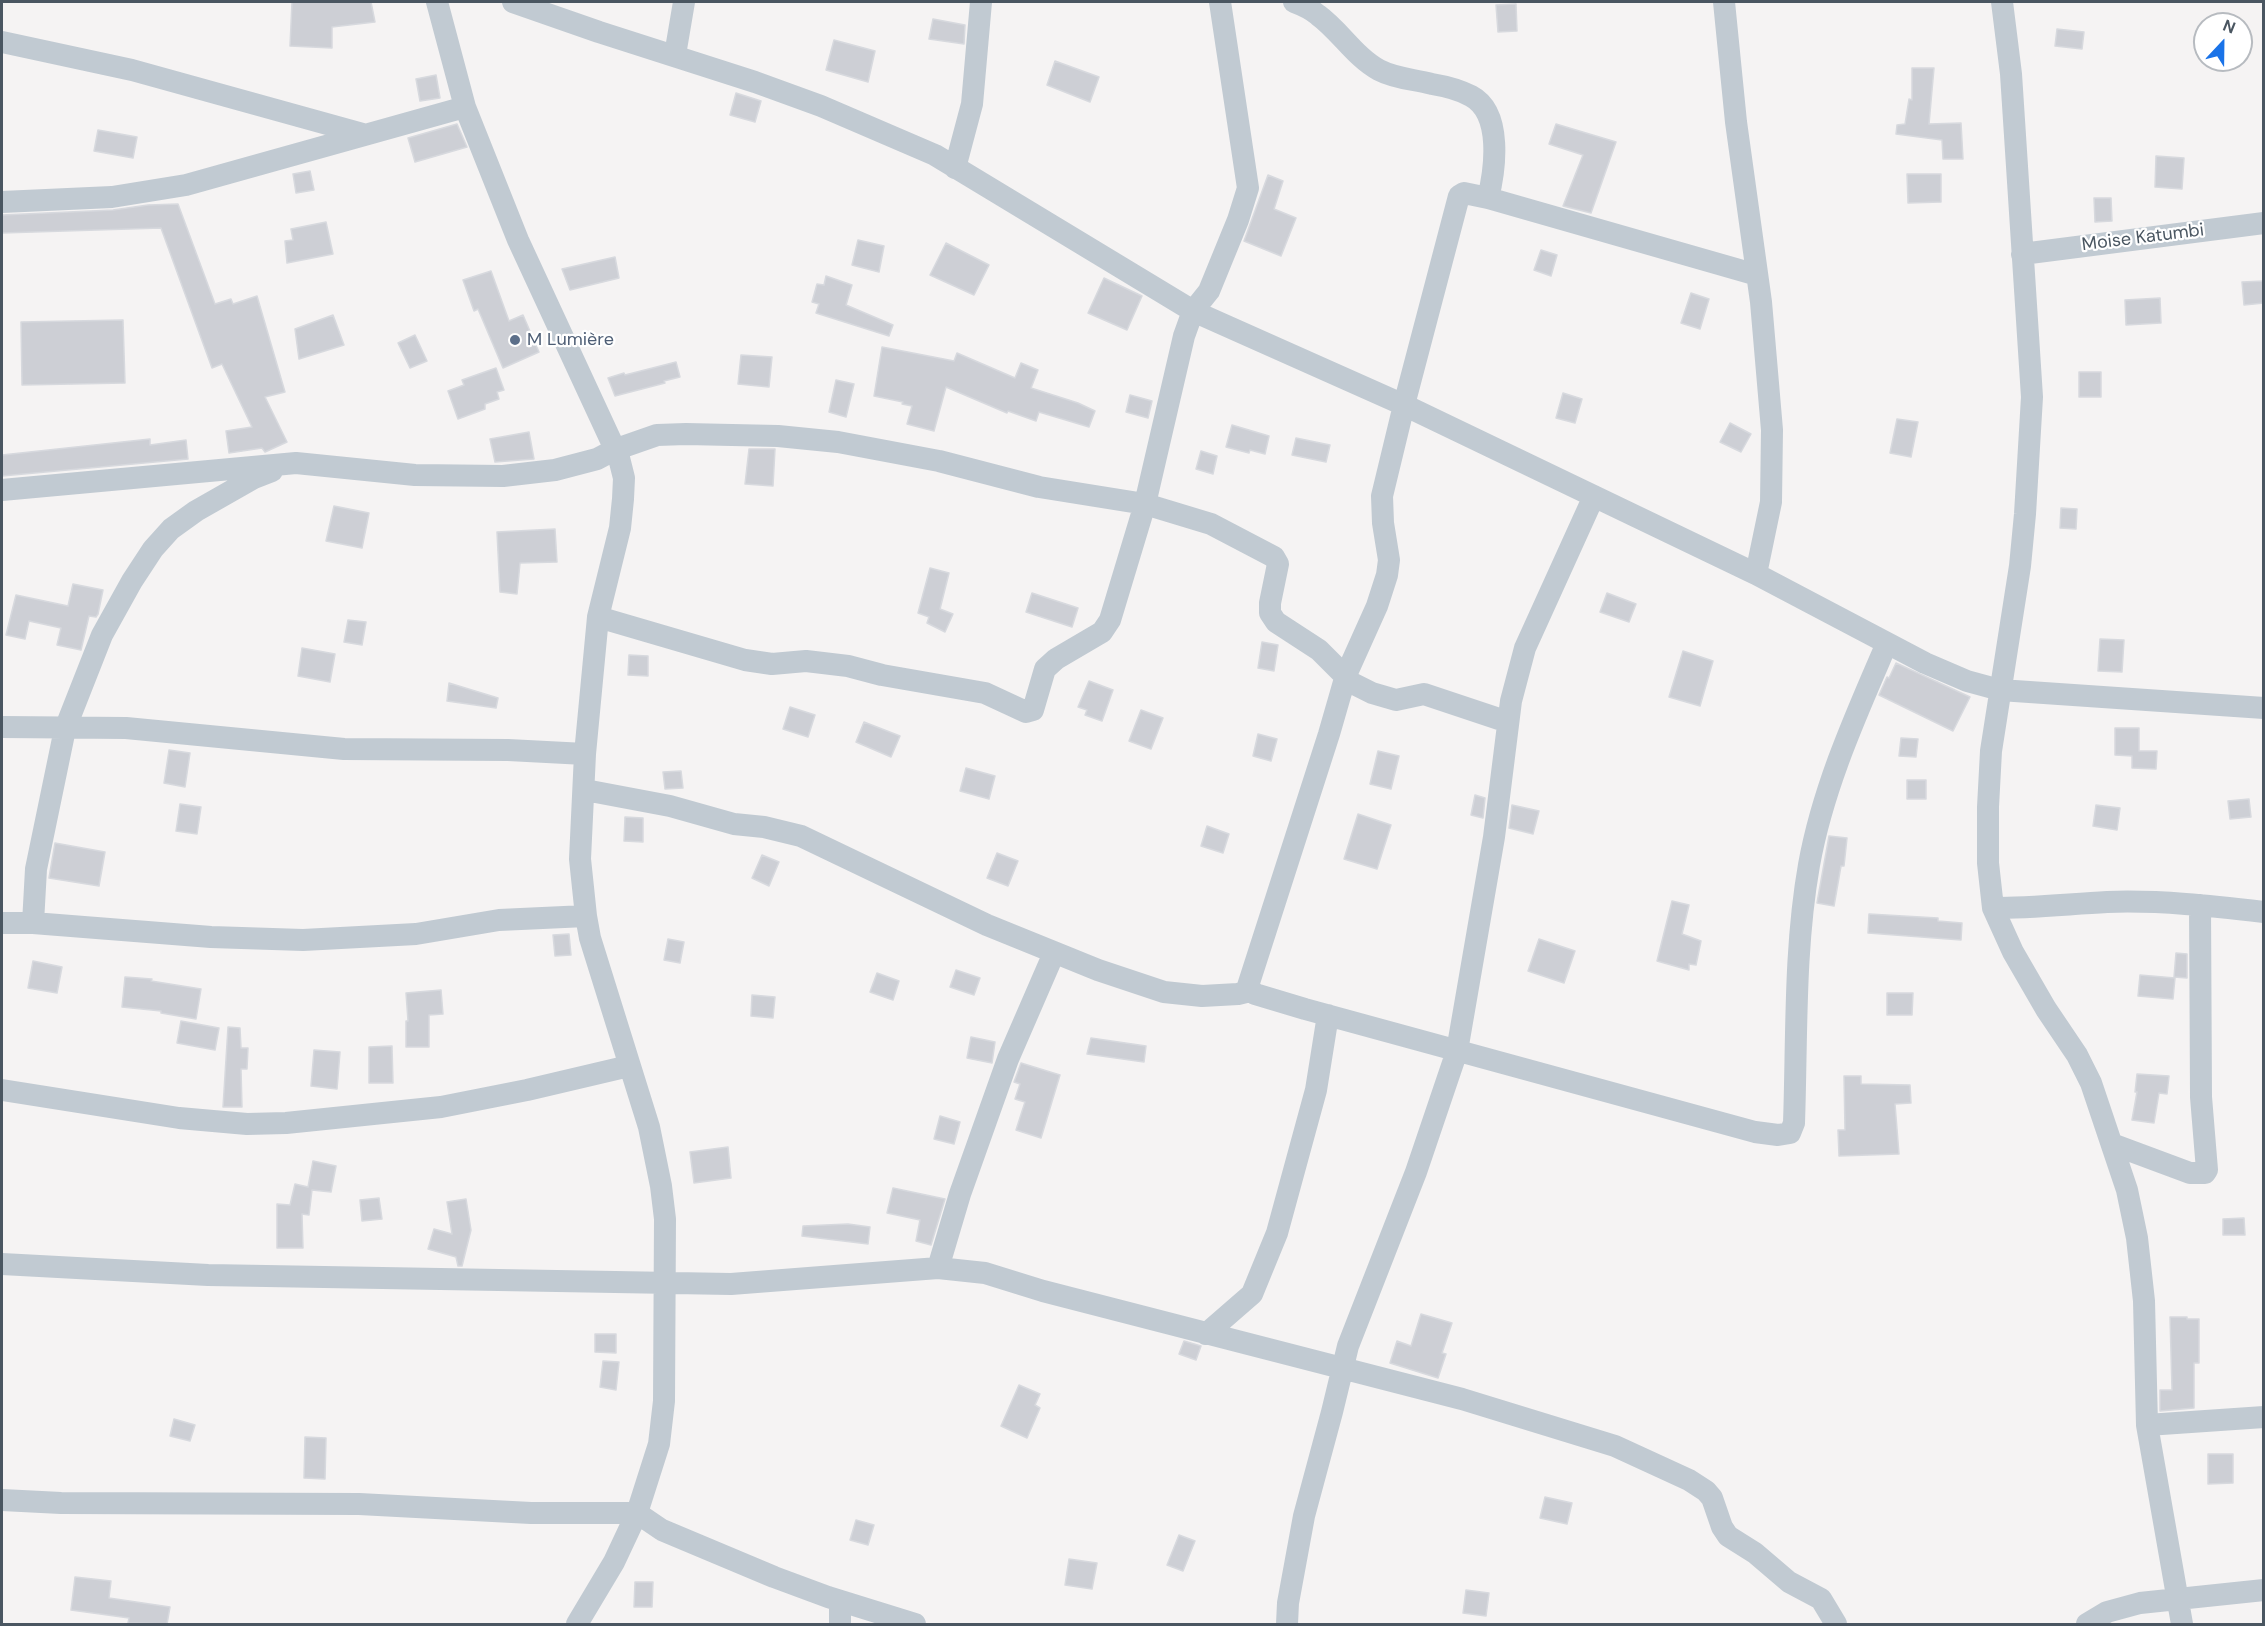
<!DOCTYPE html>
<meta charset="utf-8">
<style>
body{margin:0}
#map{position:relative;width:2265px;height:1626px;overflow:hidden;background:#f5f3f3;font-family:"DM Sans",sans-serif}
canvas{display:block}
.frame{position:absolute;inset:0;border:3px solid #4a5661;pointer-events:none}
.north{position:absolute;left:2193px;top:12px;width:60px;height:60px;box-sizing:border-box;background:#fff;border:2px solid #b7bbc0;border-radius:50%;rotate:22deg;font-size:16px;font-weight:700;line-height:24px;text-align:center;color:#4a5661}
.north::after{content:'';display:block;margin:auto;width:21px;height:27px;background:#1a73e8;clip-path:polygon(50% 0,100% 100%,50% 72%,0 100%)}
</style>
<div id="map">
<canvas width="2265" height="1626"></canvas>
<div class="frame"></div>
<div class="north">N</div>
</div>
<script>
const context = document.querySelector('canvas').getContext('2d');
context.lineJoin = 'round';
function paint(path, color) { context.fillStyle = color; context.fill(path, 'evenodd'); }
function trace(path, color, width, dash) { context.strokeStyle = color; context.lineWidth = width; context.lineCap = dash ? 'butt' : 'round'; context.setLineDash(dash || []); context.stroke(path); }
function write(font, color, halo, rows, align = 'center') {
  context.font = font + ' "DM Sans",sans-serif'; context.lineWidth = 4.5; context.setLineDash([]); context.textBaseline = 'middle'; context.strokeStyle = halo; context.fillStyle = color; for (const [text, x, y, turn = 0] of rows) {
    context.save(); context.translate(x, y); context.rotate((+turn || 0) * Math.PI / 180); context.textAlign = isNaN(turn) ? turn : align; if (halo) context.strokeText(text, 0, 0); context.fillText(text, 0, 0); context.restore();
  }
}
const building = new Path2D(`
 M292,2H371L375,22L332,27V48L290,46Z
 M1516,4L1517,31L1498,32L1496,5Z
 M933,19L965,25L964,44L929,39Z
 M2057,29L2084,32L2082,49L2055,46Z
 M834,40L875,51L868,82L826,70Z
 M1055,61L1099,77L1090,102L1047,85Z
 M1912,68H1934L1929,124L1961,123L1963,159H1943L1942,140L1896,134L1897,125L1905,124L1909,99L1912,100Z
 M436,75L440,98L420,101L416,79Z
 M736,93L761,101L755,122L730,115Z
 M457,124L467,147L415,162L408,138Z
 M1556,124L1616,142L1591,213L1563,206L1583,155L1549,144Z
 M98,130L137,137L133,158L94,151Z
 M2156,156L2184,158L2182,189L2155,187Z
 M310,171L314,190L296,193L293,174Z
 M1907,174H1941V202L1908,203Z
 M1268,175L1283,181L1274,209L1296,218L1281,256L1244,241Z
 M2094,198H2111L2112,221L2095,222Z
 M178,204L215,304L231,299L233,304L257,296L285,392L265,397L287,442L265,452L262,448L229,453L226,431L252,427L222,364L212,368L161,228L2,233V215L113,210L148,205Z
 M326,222L333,254L287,263L285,241L293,240L291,229Z
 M858,240L884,246L879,272L852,265Z
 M946,243L989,265L974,295L930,275Z
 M1541,250L1557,255L1551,276L1534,270Z
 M615,257L619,278L570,290L562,269Z
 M491,271L509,321L523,315L539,352L503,368L478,309L474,311L463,280Z
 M826,276L852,285L846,305L893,325L889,336L816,313L819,304L812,302L817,284L824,285Z
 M1104,278L1142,296L1127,330L1088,313Z
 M2264,281V303L2244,305L2242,282Z
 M1691,293L1709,299L1700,329L1681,323Z
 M2160,298L2161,323L2126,325L2125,300Z
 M333,315L344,345L299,359L295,329Z
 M123,320L125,383L22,385L21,322Z
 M415,335L427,361L410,368L398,343Z
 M882,347L954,361L957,353L1015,378L1021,363L1038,370L1031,388L1078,403L1095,411L1089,427L1039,412L1036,421L1008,411L1007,413L946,387L934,431L907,424L912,406L902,404L903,402L874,396Z
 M741,355L772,357L769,387L738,384Z
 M676,362L680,377L664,381L665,383L615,396L608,378L624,373L625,375Z
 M496,368L504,390L497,392L499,399L485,404V409L458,419L448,391L464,385L462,380Z
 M2079,372H2101V397H2079Z
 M836,380L854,384L846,417L829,412Z
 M1563,393L1582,399L1575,423L1556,418Z
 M1130,395L1152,401L1148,418L1126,412Z
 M1897,419L1918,422L1911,457L1890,453Z
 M1730,423L1751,434L1741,452L1720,442Z
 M1232,425L1269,436L1265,454L1250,450L1249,453L1226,447Z
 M529,432L534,459L495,462L490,439Z
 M1296,438L1330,445L1326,462L1292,455Z
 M150,439V445L186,440L188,459L2,476V455Z
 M749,449H775L773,486L745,484Z
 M1201,451L1217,456L1213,474L1196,469Z
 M334,506L369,513L362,548L326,541Z
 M2061,508L2077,509L2076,529L2060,528Z
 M555,529L557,562L520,563L517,594L500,592L497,532Z
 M930,568L949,573L940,609L953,614L945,632L927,623L929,617L918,613Z
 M73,584L103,590L98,614L96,617L89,616L81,650L57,645L61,628L29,621L25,639L6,635L16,595L68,606Z
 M1032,593L1078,608L1072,627L1026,612Z
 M1607,593L1636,604L1629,622L1600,612Z
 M348,620L366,622L362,645L344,642Z
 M2100,639L2124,640L2122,672L2098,671Z
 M1262,642L1278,645L1274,671L1258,668Z
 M302,648L335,654L330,682L298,676Z
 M1683,651L1713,661L1700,706L1669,697Z
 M629,655L648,656V676L628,675Z
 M1896,663L1970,697L1953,731L1879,695L1887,677L1889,678Z
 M1089,681L1113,690L1102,721L1085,715L1087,710L1078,707Z
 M449,683L498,698L496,708L447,701Z
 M790,707L815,715L808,737L783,729Z
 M1141,710L1163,718L1151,749L1129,741Z
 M864,722L900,736L891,757L856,742Z
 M2115,728H2139V751H2157L2156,769L2132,768V756L2115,755Z
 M1258,734L1277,739L1271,761L1253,756Z
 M1901,738L1918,739L1916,757L1899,756Z
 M169,750L190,753L185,787L164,783Z
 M1378,751L1399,756L1391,789L1370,784Z
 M966,768L995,776L989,799L960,791Z
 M681,771L683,788L665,789L663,772Z
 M1907,780H1926V799H1907Z
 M1475,795L1485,798L1483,818L1471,815Z
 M2249,799L2251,817L2230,819L2228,801Z
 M180,804L201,807L197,834L176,831Z
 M1512,805L1539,811L1533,834L1509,828Z
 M2096,805L2120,808L2117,830L2093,826Z
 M1358,814L1391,825L1377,869L1344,859Z
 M625,817L643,818V842L624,841Z
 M1207,826L1229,834L1223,853L1201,846Z
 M1829,836L1847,838L1844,866H1841L1834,906L1817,903Z
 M55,843L105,852L99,886L49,878Z
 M997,853L1018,861L1008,886L987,878Z
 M762,855L779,862L769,886L752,878Z
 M1672,901L1689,905L1682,934L1701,941L1696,965L1689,964V970L1657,961Z
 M1869,914L1938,918V921L1962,923L1961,940L1868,933Z
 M569,934L571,955L555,956L553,935Z
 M668,939L684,942L680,963L664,960Z
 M1539,939L1575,951L1564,983L1528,971Z
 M2176,953L2187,954V978L2174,977Z
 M33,961L62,967L57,993L28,988Z
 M956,970L980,978L974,995L950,987Z
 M877,973L899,981L893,1000L870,992Z
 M2140,975L2175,978L2173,999L2138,996Z
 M125,977L152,979L151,981L201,989L196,1019L161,1013V1011L122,1007Z
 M441,990L443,1014L429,1015V1047H406V1021H408L406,993Z
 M1887,993H1913L1912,1015H1887Z
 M752,995L775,997L773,1018L751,1016Z
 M181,1021L219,1028L215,1050L177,1043Z
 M228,1027L240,1028L241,1048H248L247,1069H241L242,1107H223Z
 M971,1037L995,1042L992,1063L967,1058Z
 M1091,1038L1146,1046L1144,1062L1087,1054Z
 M392,1046L393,1083H369V1047Z
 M314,1050L340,1052L337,1089L311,1086Z
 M1021,1063L1060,1075L1041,1138L1016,1130L1025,1102L1015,1099L1020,1084L1014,1082Z
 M2137,1074L2169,1076L2167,1094L2159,1093L2154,1123L2132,1120L2137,1092H2135Z
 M1844,1076H1861V1084L1910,1085L1911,1103L1895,1104L1899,1154L1839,1156L1838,1130H1845Z
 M940,1116L960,1122L954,1144L934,1139Z
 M728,1147L731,1178L694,1183L690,1152Z
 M313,1161L336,1166L331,1192L312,1190L309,1215L302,1214L303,1248H277V1204L290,1205L295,1184L308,1187Z
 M893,1188L945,1199L931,1245L916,1241L920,1220L887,1213Z
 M379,1198L382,1219L362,1221L360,1200Z
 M466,1199L471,1230L462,1266H458L456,1257L428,1249L434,1229L452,1234L447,1202Z
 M2244,1218L2245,1235H2223V1219Z
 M848,1224L870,1227L868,1244L802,1236L803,1226Z
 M1421,1314L1452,1323L1442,1353L1446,1354L1438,1378L1390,1363L1397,1341L1411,1346Z
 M2170,1317H2187V1319H2199V1363H2194V1408L2160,1411V1390H2172Z
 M595,1334H616V1353L595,1352Z
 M1184,1341L1201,1346L1196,1360L1179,1354Z
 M603,1361L619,1362L616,1390L600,1387Z
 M1019,1385L1040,1394L1035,1405L1040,1408L1027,1438L1001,1426Z
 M174,1419L195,1425L190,1441L170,1436Z
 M305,1437L326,1438L325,1479L304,1478Z
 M2208,1454H2233V1483L2208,1484Z
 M1545,1497L1572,1503L1567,1524L1540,1518Z
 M856,1520L874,1525L868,1545L850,1540Z
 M1179,1535L1195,1541L1183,1571L1167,1565Z
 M1069,1559L1097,1563L1092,1589L1065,1585Z
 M75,1577L111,1581L109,1598L170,1607L167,1624L128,1623L129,1618L71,1610Z
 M635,1582H653L652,1607H634Z
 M1466,1590L1489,1593L1486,1616L1463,1613Z`);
paint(building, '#cdcfd5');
trace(building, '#d7d9de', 1.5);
trace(new Path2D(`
 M437,2L465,107L518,240L619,458L624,478L623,499L620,528L598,617L585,754L580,859L586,916L590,938L649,1127L661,1186L665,1219L664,1401L659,1444L637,1513L614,1562L577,1624
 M513,2L599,32L755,82L821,106L935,155L1193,311L1404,405L1756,574L1925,663L1967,681L2000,690L2264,708
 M1294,2C1302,5 1311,9 1318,15C1340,31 1355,57 1379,70C1396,79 1414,79 1432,84C1444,86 1460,90 1471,96C1503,113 1495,170 1488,198
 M1724,2L1736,122L1761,302L1772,430L1771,502L1756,574
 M2002,2L2011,74L2032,397L2025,514L2020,566L1991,751L1988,807V863L1993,908L2013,952L2046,1009L2077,1055L2091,1083L2127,1190L2137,1238L2144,1301L2147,1425L2182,1624
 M2,42L132,70L363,134
 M675,55L684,2
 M955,168L972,104L981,2
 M2,202L112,197L186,185L465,107
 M2022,254L2264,223
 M2,490L296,463L415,475L503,476L555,470L597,459L614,450L657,435L686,434L778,436L838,442L939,461L1039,487L1145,504L1184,336L1193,311L1209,291L1238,220L1248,188L1220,2
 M598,617L745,660L772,664L806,661L848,666L882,675L985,693L1026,712L1033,710L1045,669L1056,659L1102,632L1110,620L1145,504L1211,524L1274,557L1278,564L1270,603V613L1276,622L1319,650L1352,683L1372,693L1396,700L1424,694L1508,722
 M2,727L126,728L344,749L508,750L585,754
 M585,790L670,806L734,824L764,827L801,836L987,925L1098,970L1164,992L1202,996L1238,994L1246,992L1329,734L1346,675L1377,606L1387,575L1389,560L1383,523L1382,496L1404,405L1459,196L1464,193L1488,198L1757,275
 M1993,908C2031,908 2069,904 2107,902C2159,900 2212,906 2264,912
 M2,923H33L211,937L303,940L416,934L499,920L586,916
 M33,923L36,869L65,729L102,635L132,581L153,549L171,529L196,511L254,478L272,471
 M1248,987L1255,994L1305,1009L1755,1132L1778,1135L1790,1133L1794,1123C1797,1038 1794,950 1809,865C1823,787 1856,715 1887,643
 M2,1090L179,1118L247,1124L286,1123L441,1107L527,1090L629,1066
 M2112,1144L2190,1173H2205L2207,1170L2201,1097L2200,905
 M2,1264L208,1275L731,1284L938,1268L985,1273L1043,1291L1462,1399L1615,1446L1689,1480L1706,1491L1712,1498L1722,1527L1728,1536L1755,1553L1789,1582L1821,1599L1836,1624
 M938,1268L960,1194L1008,1059L1054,953
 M1206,1334L1252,1294L1277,1233L1316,1090L1328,1015
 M2147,1425L2264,1417
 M2,1500L61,1503L359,1504L531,1513H637L662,1530L774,1577L828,1597L915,1624
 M840,1624V1601
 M1287,1624L1288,1603L1304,1516L1332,1412L1348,1346L1416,1172L1457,1051L1494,837L1511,701L1525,648L1594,496
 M2087,1624L2107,1612L2140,1603L2264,1590`), '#c1cad2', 22);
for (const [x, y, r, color] of [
 [515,340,6,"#5c6f8a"]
]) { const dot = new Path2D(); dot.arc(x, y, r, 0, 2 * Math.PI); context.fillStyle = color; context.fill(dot); trace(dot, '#fff', 2); }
write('18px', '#4a5661', '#fff', [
 ["Moise Katumbi",2143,238,-7]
]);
write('18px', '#4e5e75', '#fff', [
 ["M Lumière",527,340]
], 'left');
</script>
